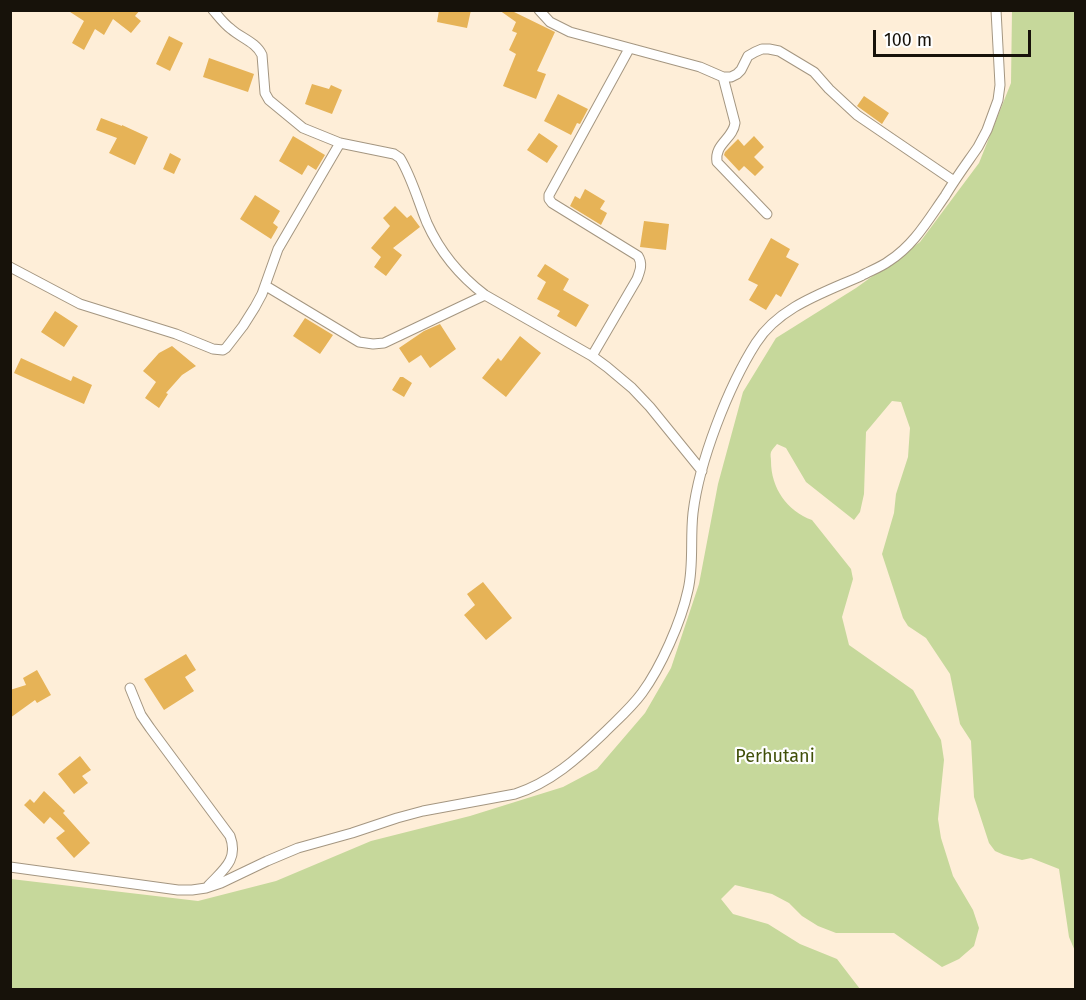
<!DOCTYPE html>
<style>
body{margin:0}
#map{position:relative;width:1086px;height:1000px;overflow:hidden;background:#feeed8;font-family:"Fira Sans",sans-serif}
canvas{display:block}
.frame{position:absolute;inset:0;border:12px solid #17120a;pointer-events:none}
.scale{position:absolute;left:873px;top:30px;width:158px;height:27px;box-sizing:border-box;border:3px solid #17120a;border-top:0;padding-left:8px;font-size:18px;line-height:21px;white-space:nowrap;color:#17120a;-webkit-text-stroke:4px #fefefe;paint-order:stroke}
</style>
<div id="map">
<canvas width="1086" height="1000"></canvas>
<div class="frame"></div>
<div class="scale">100 m</div>
</div>
<script>
const context = document.querySelector('canvas').getContext('2d');
context.lineJoin = 'round';
function paint(path, color) { context.fillStyle = color; context.fill(path, 'evenodd'); }
function trace(path, color, width, dash) { context.strokeStyle = color; context.lineWidth = width; context.lineCap = dash ? 'butt' : 'round'; context.setLineDash(dash || []); context.stroke(path); }
function write(font, color, halo, rows, align = 'center') {
  context.font = font + ' "Fira Sans",sans-serif'; context.lineWidth = 4.5; context.setLineDash([]); context.textBaseline = 'middle'; context.strokeStyle = halo; context.fillStyle = color; for (const [text, x, y, turn = 0] of rows) {
    context.save(); context.translate(x, y); context.rotate((+turn || 0) * Math.PI / 180); context.textAlign = isNaN(turn) ? turn : align; if (halo) context.strokeText(text, 0, 0); context.fillText(text, 0, 0); context.restore();
  }
}
paint(new Path2D(`
 M1012,11H1075V951L1069,937L1059,869L1031,858L1022,860L1004,855L995,851L989,843L974,797L971,741L960,724L950,674L926,638L908,626L903,618L882,554L894,513L896,494L908,457L910,428L901,402L892,401L866,432L864,494L860,512L854,520L806,482L786,448L777,444C775,447 772,449 771,452C770,455 771,458 771,461C771,488 787,511 812,520L851,569L853,579L842,617L849,645L913,690L941,740L944,760L938,819L941,838L953,876L973,910L979,928L974,946L959,959L942,967L894,933H836L818,926L802,916L789,903L772,894L735,885L721,899L733,914L768,924L800,944L837,959L860,989L11,990V879L198,901L276,881L371,841L470,816L563,787L597,769L645,713L671,668L699,584L718,484L743,392L776,338L856,288L920,242L979,163L1011,83Z`), '#c6d89b');
paint(new Path2D(`
 M67,10H140L135,16L141,21L131,33L113,19L104,35L95,29L84,50L72,43L84,21Z
 M439,10H471L467,28L437,22Z
 M499,10H510L555,32L537,71L546,74L536,99L503,86L516,54L509,50L517,33L512,31L516,22Z
 M169,36L183,43L170,71L156,64Z
 M209,58L254,74L248,92L203,77Z
 M312,84L329,89L331,85L342,90L332,114L305,104Z
 M558,94L588,109L580,124L577,123L571,135L544,121Z
 M864,96L889,113L882,124L857,106Z
 M101,118L122,126V125L148,137L135,165L109,153L117,138L96,130Z
 M539,133L558,146L547,163L527,150Z
 M293,136L325,155L316,170L308,165L302,175L279,161Z
 M754,136L764,147L754,157L764,167L755,176L744,166L739,171L724,155L725,152L738,139L744,146Z
 M170,153L181,159L174,174L163,169Z
 M585,189L605,201L600,209L607,213L601,225L570,206L575,196L580,199Z
 M255,195L280,211L273,223L278,227L271,239L240,219Z
 M395,206L407,218L411,215L420,227L393,248L402,255L386,276L374,267L381,257L371,248L390,226L383,218Z
 M644,221L669,224L666,250L640,247Z
 M771,238L790,249L786,257L799,264L781,297L776,294L766,310L749,300L758,285L748,280Z
 M545,264L569,279L563,290L589,305L576,327L557,316L560,311L537,299L546,282L537,276Z
 M55,311L78,326L64,347L41,332Z
 M305,318L333,335L320,354L293,336Z
 M440,324L456,349L430,368L421,355L409,363L399,348L424,331Z
 M520,336L541,353L506,397L482,378L498,358L501,361Z
 M172,346L196,366L182,375L166,393L168,394L159,408L145,398L156,382L143,371L159,353Z
 M21,358L71,381L73,376L92,385L84,404L14,373Z
 M400,377H403L412,383L404,397L392,390Z
 M483,582L512,618L486,640L464,615L475,605L467,594Z
 M186,654L196,670L185,677L194,691L164,710L144,679Z
 M37,670L51,695L37,703L35,700L10,718V690L26,685L23,678Z
 M80,756L91,770L82,776L88,783L74,794L58,774Z
 M44,791L65,811L63,813L90,843L74,858L56,838L65,831L50,817L44,824L24,805L30,799L34,803Z`), '#e6b357');
const minor = new Path2D(`
 M539,10L550,22L570,32L700,67L723,77H731L737,74L741,70L748,56L755,52L762,49H769L779,51L814,72L829,89L857,115L954,181
 M723,77L735,123C733,139 714,144 717,162L767,214
 M340,143L394,154L400,158C412,178 418,201 427,223C440,252 460,276 485,295L592,356L607,367L632,388L650,407L702,471
 M10,267L80,304L176,334L213,349L223,350L226,348L243,326L255,307L262,294L278,249L340,143L303,128L269,100L265,93L262,55C256,42 241,38 231,29C224,24 219,17 213,10
 M266,286L359,342L373,344L384,343L485,295
 M592,356L637,279C640,271 643,264 638,256L552,203L549,199V195L629,49
 M130,688L141,715L150,728L230,836C239,860 223,870 208,886
 M10,867L178,890H192L206,888L221,883L267,861L298,848L352,833L397,818L423,811L515,794C550,783 578,758 604,733C617,720 631,708 642,693C661,667 681,622 688,590C694,565 690,539 693,513C699,462 728,387 756,343C779,307 823,293 861,276C870,271 881,267 889,261C914,245 928,220 945,196C955,179 967,163 978,147L987,130L998,100L1000,85L996,10`);
trace(minor, '#a49681', 11);
trace(minor, '#fff', 9);
write('18px', '#404f08', '#fefefe', [
 ["Perhutani",775,757]
]);
</script>
